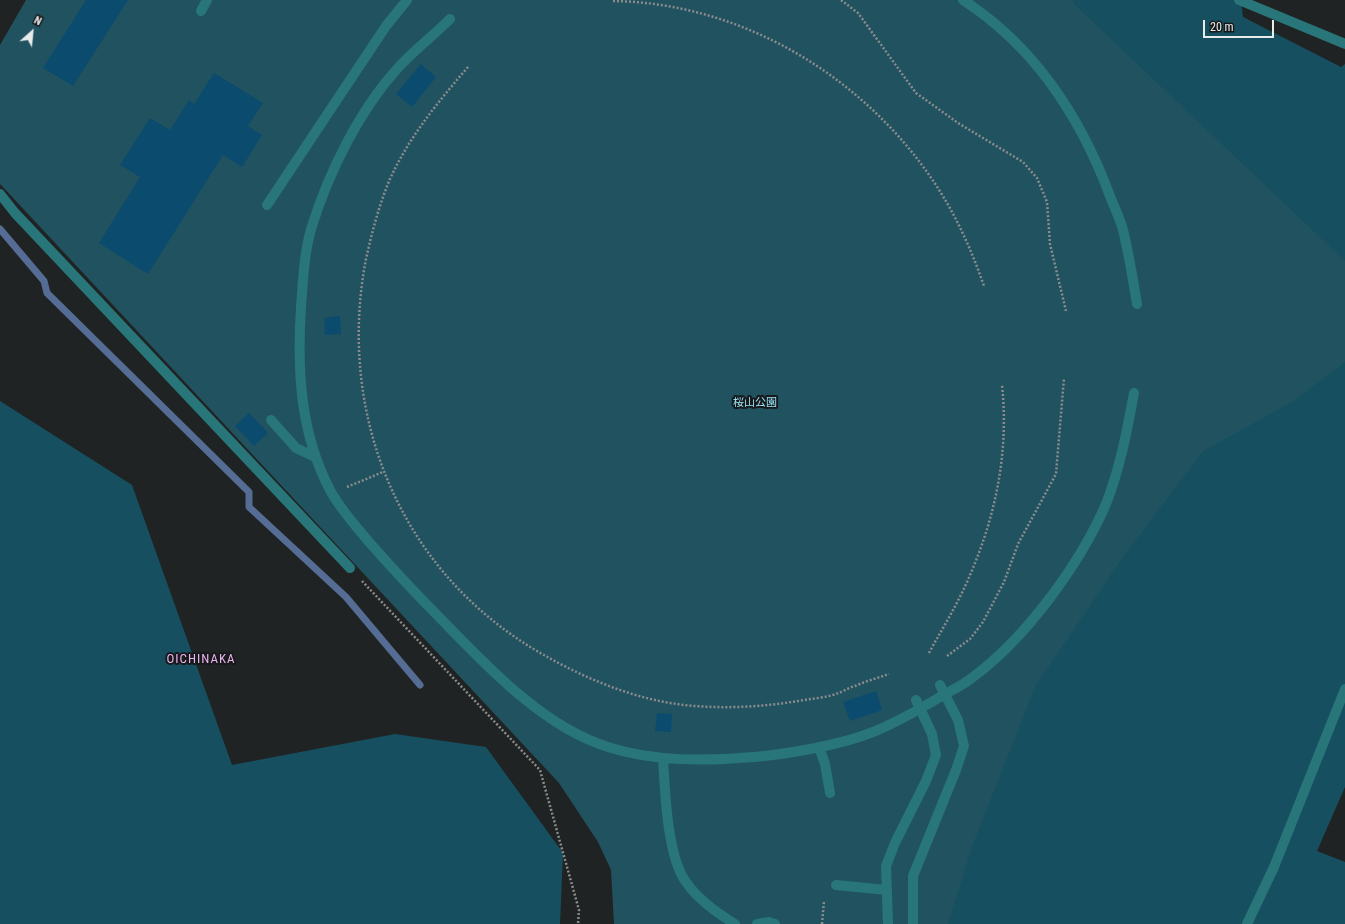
<!DOCTYPE html>
<meta charset="utf-8">
<style>
body{margin:0}
#map{position:relative;width:1345px;height:924px;overflow:hidden;background:#202323;font-family:"Roboto Condensed",sans-serif}
canvas{display:block}
.north{position:absolute;left:12px;top:12px;width:40px;height:40px;-webkit-text-stroke:3px #17191a;paint-order:stroke;rotate:27deg;font-size:11px;font-weight:700;line-height:16px;text-align:center;color:#e8eaeb}
.north::after{content:'';display:block;margin:auto;width:14px;height:18px;background:#e8eaeb;clip-path:polygon(50% 0,100% 100%,50% 72%,0 100%)}
.scale{position:absolute;left:1203px;top:20px;width:71px;height:18px;box-sizing:border-box;border:2px solid #e8eaeb;border-top:0;padding-left:5px;font-size:12px;line-height:14px;white-space:nowrap;color:#e8eaeb;-webkit-text-stroke:3px #17191a;paint-order:stroke}
</style>
<div id="map">
<canvas width="1345" height="924"></canvas>
<div class="north">N</div>
<div class="scale">20 m</div>
</div>
<script>
const context = document.querySelector('canvas').getContext('2d');
context.lineJoin = 'round';
function paint(path, color) { context.fillStyle = color; context.fill(path, 'evenodd'); }
function trace(path, color, width, dash) { context.strokeStyle = color; context.lineWidth = width; context.lineCap = dash ? 'butt' : 'round'; context.setLineDash(dash || []); context.stroke(path); }
function write(font, color, halo, rows, align = 'center') {
  context.font = font + ' "Roboto Condensed","Noto Sans JP",sans-serif'; context.lineWidth = 4; context.setLineDash([]); context.textBaseline = 'middle'; context.strokeStyle = halo; context.fillStyle = color; for (const [text, x, y, turn = 0] of rows) {
    context.save(); context.translate(x, y); context.rotate((+turn || 0) * Math.PI / 180); context.textAlign = isNaN(turn) ? turn : align; if (halo) context.strokeText(text, 0, 0); context.fillText(text, 0, 0); context.restore();
  }
}
paint(new Path2D(`
 M26,0H1085L1345,244V433L965,924H614L611,870L598,842L559,783L0,184V45Z`), '#215260');
paint(new Path2D(`
 M1072,0H1241L1243,17L1341,67L1345,64V261L1075,5Z
 M1345,362V787L1317,851L1345,862V924H948L973,844L1035,687L1120,561L1203,451L1292,402Z
 M0,401L132,485L232,765L395,734L486,747L563,853L560,924H0Z`), '#165060');
trace(new Path2D(`
 M0,229L44,281L47,293L249,492V507L346,597L420,685`), '#556d94', 7);
paint(new Path2D(`
 M86,0H128L73,86L43,68Z
 M421,64L436,77L412,107L396,94Z
 M214,73L263,103L248,126L262,135L242,167L223,155L148,274L99,243L140,177L120,165L150,118L170,130L189,100L194,104Z
 M340,316L341,334L325,335L324,318Z
 M249,413L268,433L254,446L235,426Z
 M876,691L882,710L850,721L843,702Z
 M657,713L672,714L671,732L655,731Z`), '#0a4b6e');
trace(new Path2D(`
 M841,0L858,13L916,93L958,123L1023,162L1037,178L1047,202L1050,244L1066,311
 M613,1C750,3 879,86 947,203C962,229 974,257 984,286
 M468,67C438,102 409,137 390,179C379,205 372,232 366,259C336,414 400,571 537,651C585,679 639,702 695,706C734,709 771,706 810,699C818,698 827,697 836,694C842,692 848,688 855,686C866,681 878,678 889,674
 M347,487L383,472
 M362,581L540,770L579,910L578,924
 M929,653C943,627 959,602 970,575C996,515 1009,451 1002,385
 M947,656L970,639L983,622L1004,582L1018,544L1056,474L1064,378
 M822,924L824,901`), '#8a8c8d', 2.5, [2, 2]);
trace(new Path2D(`
 M963,0C1034,46 1081,118 1110,196C1114,207 1120,218 1123,230C1129,254 1133,280 1137,304
 M201,11L207,0
 M450,19C433,36 413,51 397,69C359,111 329,172 312,226C304,252 303,280 301,307C297,370 300,433 330,490C340,509 355,525 369,542C392,568 416,594 441,619C487,666 543,727 608,747C655,762 705,761 754,757C788,754 841,745 873,732C898,722 922,708 945,694C954,689 965,684 973,677C1026,638 1080,564 1106,504C1120,468 1127,431 1134,393
 M267,205L386,26L407,0
 M271,420L296,448L315,457
 M819,747L825,764L830,793
 M663,758C665,791 667,856 686,882C698,900 717,913 735,924
 M836,885L887,890
 M757,924L769,922L775,924
 M888,924L886,866L895,843L926,781L936,755L932,734L916,700
 M913,924V876L956,770L964,746L958,720L940,685`), '#287679', 10);
trace(new Path2D(`
 M1239,0L1345,44
 M0,194L15,213L350,568
 M1247,924L1274,867L1345,689`), '#287679', 10);
write('11px', '#98e4fb', '#17191a', [
 ["桜山公園",755,403]
]);
context.letterSpacing = '1px';
write('13px', '#e8b3ef', '#17191a', [
 ["OICHINAKA",201,660]
]);
context.letterSpacing = '0px';
</script>
